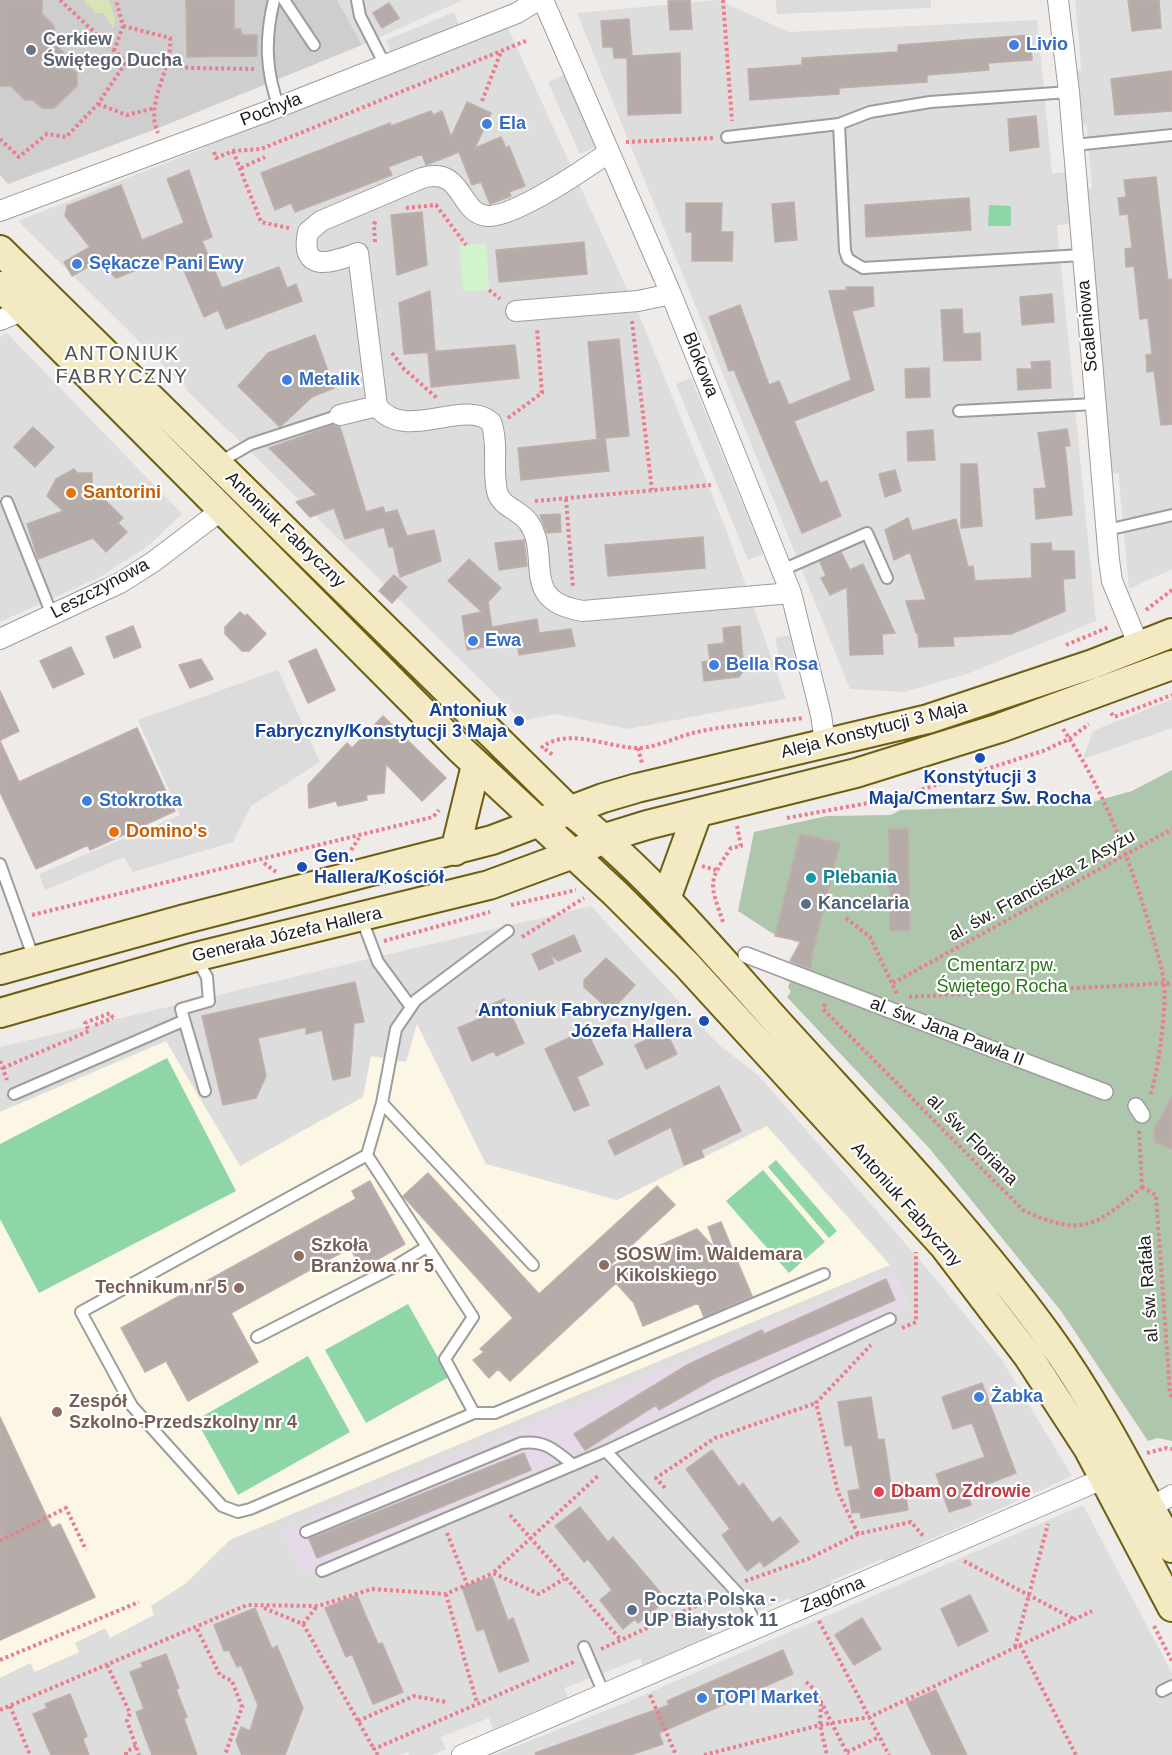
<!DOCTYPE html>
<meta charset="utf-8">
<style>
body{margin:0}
canvas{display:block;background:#efebe8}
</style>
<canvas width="1172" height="1755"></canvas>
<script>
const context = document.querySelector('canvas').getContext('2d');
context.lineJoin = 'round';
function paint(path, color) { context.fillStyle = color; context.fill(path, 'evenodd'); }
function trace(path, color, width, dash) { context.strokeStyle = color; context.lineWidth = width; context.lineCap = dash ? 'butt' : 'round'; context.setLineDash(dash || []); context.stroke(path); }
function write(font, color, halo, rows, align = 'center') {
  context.font = font + ' Arial,sans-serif'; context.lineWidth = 4.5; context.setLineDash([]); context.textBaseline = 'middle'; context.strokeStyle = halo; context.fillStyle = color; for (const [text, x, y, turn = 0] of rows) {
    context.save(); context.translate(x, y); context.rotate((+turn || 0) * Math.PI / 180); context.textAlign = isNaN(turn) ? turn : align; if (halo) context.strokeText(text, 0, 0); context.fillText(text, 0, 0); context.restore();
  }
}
paint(new Path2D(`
 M337,0H463L362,45Z
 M718,0L789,32L1037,20L1096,621L967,674L904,692L850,689L577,13Z
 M1075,0H1172V569L1129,589Z
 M508,28L643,324L727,532L786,699L628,729L555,714L522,721L18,221Z
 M6,332L182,514L147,547L100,577L0,622V338Z
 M591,906L719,1045L758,1075L924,1265L1002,1360L1072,1476L955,1529L722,1626L451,1733L401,1755H0V1047Z
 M1083,1505L1172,1673V1755H494L632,1700Z`), '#dedddd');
paint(new Path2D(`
 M894,1272L909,1305L303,1575L281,1531Z`), '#e7dae8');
paint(new Path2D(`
 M417,1024L486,1164L617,1200L767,1126L890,1265L230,1540L185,1584L151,1606L154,1615L110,1638L105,1628L75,1643L79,1652L35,1672L30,1663L0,1678V1112L166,1041L240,1166L363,1097L371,1056L406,1062Z`), '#fcf6e4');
paint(new Path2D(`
 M0,0H337L362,45L156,129L8,184L0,175Z`), '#cecece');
paint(new Path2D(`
 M83,0H109L115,18L114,29L103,13H96Z`), '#d8e4b3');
paint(new Path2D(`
 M1172,770V1441L1158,1438L1148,1441L1061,1311L930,1149L787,997L791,992L788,987L790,982L785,980L795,967L803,944L772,933L738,911L754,832L827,816L891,815L900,810L1085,804L1132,791Z`), '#aec6ab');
paint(new Path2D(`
 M486,243L489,290L463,291L459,246Z`), '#d2f4ca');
paint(new Path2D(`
 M989,205L1011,206V226H988Z
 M167,1058L236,1191L39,1293L0,1219V1144Z
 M776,1160L837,1231L829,1238L768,1167Z
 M763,1170L825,1242L789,1273L726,1201Z
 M408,1304L449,1377L366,1423L325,1350Z
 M308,1356L350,1432L238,1495L196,1420Z`), '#8ed6a7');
paint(new Path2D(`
 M776,0H931V8L777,14Z
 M454,12L461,29L393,56L386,40Z
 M465,48L471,64L399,92L392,75Z
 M1097,68L1105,123L1081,125L1075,71Z
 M564,75L596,147L580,154L548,82Z
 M366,81L373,99L211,165L204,147Z
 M822,137L824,158L724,168L722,147Z
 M1067,172L1072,224L1052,226L1047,174Z
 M1097,188L1124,472L1109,474L1082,189Z
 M367,217L374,242L329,252L323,227Z
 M1038,264V279L857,284L856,269Z
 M351,270L364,388L348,390L334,272Z
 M219,374L274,427L230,432L186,390Z
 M691,378L763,554L748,560L676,384Z
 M457,423L459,447L375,455L373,432Z
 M489,446L495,521L477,523L470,448Z
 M1167,459L1172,500L1136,505L1131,463Z
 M544,540H560L561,570L545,571Z
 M682,611L684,634L599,643L596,620Z
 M790,635L796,665L781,668L775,638Z
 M278,670L320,762L251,806L233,842L133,872L124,857L45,890L39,874L180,815L138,720Z
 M1172,699V728L1083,759L1093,731Z
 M914,1531L920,1546L885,1562L878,1548Z
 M826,1569L832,1585L792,1602L785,1587Z
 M1132,1603L1167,1668L1122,1689L1105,1660L1120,1652L1113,1643L1096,1644L1078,1655L1073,1667L1076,1673L1091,1666L1136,1755H1082L1031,1655Z
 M707,1621L713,1635L643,1665L637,1651Z
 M562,1683L568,1697L493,1729L487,1712Z
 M439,1735L446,1749L432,1755H409L406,1748Z`), '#dcdcdc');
const building = new Path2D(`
 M0,0H42V14L54,26V43L68,57V65L77,73V86L54,108H42L33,100H25L11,86H0Z
 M186,0H234V29H241V35H257V56L187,57Z
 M690,0L692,29L670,30L668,1Z
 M1128,0H1159L1161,28L1132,31Z
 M389,3L399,18L382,28L373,13Z
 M629,19L632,56L680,53L681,113L628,115L627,58H614L613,47H603L601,21Z
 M1030,35L1032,60L988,63L989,70L927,75V82L839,88V94L750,100L748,69L802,65V58L898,52V45Z
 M1172,71V111L1115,115L1111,79Z
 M467,102L491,113L475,148L501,137L506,148L509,146L525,186L509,192L511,196L490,204L481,182L472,185L459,152L426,165L422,154L388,167L392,175L295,212L291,203L275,210L261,173L390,123L391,126L431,111L433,115L442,111L451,137Z
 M1036,116L1039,147L1010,151L1008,119Z
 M189,170L212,237L202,241L222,288L279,267L287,288L296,284L302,301L226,329L218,310L204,317L177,254L116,278L98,261L72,276L64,262L90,247L65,216L67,206L121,185L142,240L184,223L167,179Z
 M1156,177L1168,280L1172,279V424L1161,425L1154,371L1147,372L1146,355L1152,354L1148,318L1140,319L1134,266L1126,267L1125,249L1132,248L1128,214L1120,215L1118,198L1126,197L1124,180Z
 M969,198L971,230L866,237L865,205Z
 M794,202L797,240L775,242L772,204Z
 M686,203H722L721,232H733L732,261H692V232H686Z
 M422,212L427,265L397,275L391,215Z
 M584,242L587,274L499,282L496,250Z
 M846,287H873L874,306L852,311L874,390L794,421L820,483L827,481L841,516L802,533L734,370L729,371L709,317L740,305L769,385L779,381L789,405L851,380L829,291L847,290Z
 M430,291L435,352L404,354L399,303Z
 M1052,294L1054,322L1022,325L1020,297Z
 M962,309L963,334L980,333L981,360L944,361L941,310Z
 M315,335L334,388L312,397L280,427L238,386L268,353Z
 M619,339L629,436L605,438L609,471L521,480L518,448L603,439H597L588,342Z
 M515,345L519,378L431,387L428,352Z
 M1050,361L1051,388L1018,390L1017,369H1032L1031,362Z
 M929,368L930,397L906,398L905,369Z
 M334,425L340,427L366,512L383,507L385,513L397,510L407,536L434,530L441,561L400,577L393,546L389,547L384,527L345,539L334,508L310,517L296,502L317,495L269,448Z
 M33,427L54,447L35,467L14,447Z
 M1067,429L1070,446H1065L1072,515L1036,519L1034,489L1046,488L1038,433Z
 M933,430L935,460L908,461L907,432Z
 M961,464H977L982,526L961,528Z
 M74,469L77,473H92V487L123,518L118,523L127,532L106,552L93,538L38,559L27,524L63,511L47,496L56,479Z
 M895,470L901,491L885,497L879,474Z
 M560,514L561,532L547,533L540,515Z
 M908,518L912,531L956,519L968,567L973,566L975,581L1032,578L1031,544L1051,543L1052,551H1074L1075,578L1063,579L1065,611L1011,634L953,637L954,646L919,647L918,633H916L906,601L926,600L910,552L894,560L885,530Z
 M703,537L705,568L608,576L605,545Z
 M524,540L527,566L499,570L495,543Z
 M841,552L850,570L863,564L895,633L882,634L883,654L850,655L847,587L830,595L821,578L826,576L820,562Z
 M469,559L501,588L488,602L492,627L537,619L539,633L571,629L575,646L519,655L517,642L467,650L462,616L482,612L448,581Z
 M394,575L407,587L392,603L379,591Z
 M240,612L245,616L247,614L266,634L249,651H242L225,634V627Z
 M133,626L141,647L114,658L106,637Z
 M740,626L744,670L739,677L704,681L702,662L710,661L708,645L724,643L723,628Z
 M71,647L84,674L53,688L40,661Z
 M316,649L335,690L308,703L289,661Z
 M201,659L213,679L190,688L179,665Z
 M0,691L19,731L0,740Z
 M383,716L446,778L422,801L386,764L384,793L366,795L367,800L338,806L336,801L309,808L308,785L347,743L352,748Z
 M137,728L175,811L90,850L88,845L36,869L0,792V741L19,782Z
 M889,829H908L910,930L890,931Z
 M800,834L840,843L812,956L811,969L790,961L801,941L775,936Z
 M574,935L581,951L558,961L550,954L554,963L539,970L532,954Z
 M606,958L635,985L614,1008H607L584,987V980Z
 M355,982L364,1022L354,1023L350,1076L333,1080L322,1030L306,1034V1027L258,1038L266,1076L256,1098L223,1105L202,1016Z
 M504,999L524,1043L496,1056L494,1051L472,1061L458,1028L479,1019L476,1011Z
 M586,1030L603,1064L577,1077L589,1105L574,1111L545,1049Z
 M666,1031L677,1054L646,1069L635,1045Z
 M719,1086L741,1131L701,1150L704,1157L684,1165L671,1127L615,1155L608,1141Z
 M1172,1097V1149L1155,1142L1154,1129Z
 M428,1173L539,1294L657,1186L675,1205L606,1269L697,1229L716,1250L708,1227L721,1222L752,1296L704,1317L698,1303L643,1326L634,1303L616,1283L510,1381L498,1369L489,1378L473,1360L484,1352L480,1349L513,1318L403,1196Z
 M370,1181L405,1244L362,1268L350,1248L231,1313L258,1362L188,1401L166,1361L145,1372L121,1328L356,1199L352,1191Z
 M886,1279L895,1300L715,1378L659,1410L656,1405L585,1450L574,1434L689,1364L762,1330L764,1334Z
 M982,1383L1016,1473L967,1492L971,1505L949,1512L936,1474L985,1457L972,1423L953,1429L942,1397Z
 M871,1397L878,1440L884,1439L891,1485L904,1483L908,1510L861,1518L860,1512L852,1513L848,1491L860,1489L852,1445L845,1446L838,1402Z
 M0,1417L52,1528L60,1524L95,1597L0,1640Z
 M712,1450L739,1487L743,1483L772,1523L780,1517L799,1542L764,1567L760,1561L747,1571L722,1535L730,1529L686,1469Z
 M524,1453L531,1470L317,1558L309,1539Z
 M580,1507L608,1542L613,1537L667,1600L638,1623L635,1619L623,1629L600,1600L612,1590L588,1559L584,1562L555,1526Z
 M492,1577L508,1621L513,1618L529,1661L499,1672L484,1629L477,1631L462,1587Z
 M357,1595L378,1644L382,1643L403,1692L373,1704L352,1654L346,1657L325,1608Z
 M970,1595L988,1631L958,1646L941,1609Z
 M255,1608L272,1649L277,1646L303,1708L285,1755H242L236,1741L241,1727L250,1731L258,1705L241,1665L237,1667L229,1650L224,1651L214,1625Z
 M862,1618L881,1649L854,1665L835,1635Z
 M783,1650L793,1674L659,1733L663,1744L631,1755H536L535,1753L669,1705L667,1701Z
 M166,1654L179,1688L176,1689L187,1717L184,1719L197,1755H152L136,1712L144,1709L130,1672L143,1667L141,1663Z
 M936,1690L967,1755H932L907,1703Z
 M70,1694L87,1736L83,1739L89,1755H51L33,1714L47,1708L45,1704Z`);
paint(building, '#b5acaa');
trace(building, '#c0afab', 1.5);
const service = new Path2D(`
 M274,0C265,37 265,71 279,107
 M284,0L314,45
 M357,0L360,16L385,65
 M839,124L845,251L848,259L863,268L1082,255
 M727,137L839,124L870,112L930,102L1069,92
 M1074,145L1172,135
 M959,411L1095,404
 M218,463L251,444L340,415
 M7,502L52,615
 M1107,530L1172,515
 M782,570L867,533L887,578
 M0,864L34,959
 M361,917L378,962L411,1007
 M508,931L416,1000L396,1029L382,1103L367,1155L81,1312L132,1406L222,1506L238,1512L250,1509L474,1413H495L824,1274
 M197,959L207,977L209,1001L181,1009L205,1091
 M14,1094L183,1021
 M382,1103L533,1265
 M367,1155L473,1317L445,1359L474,1413
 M257,1337L392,1268L425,1248
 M306,1532L521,1443C545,1440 555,1450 573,1465
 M322,1571L606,1451
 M758,1627L743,1599L606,1451L890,1319
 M584,1647L604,1694
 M1162,1691L1172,1686`);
const pedestrian = new Path2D(`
 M746,955L1105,1092
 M1136,1106L1142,1115`);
const minor = new Path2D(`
 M543,0L671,294L791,593L821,715L825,742
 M1058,0L1069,92L1109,560L1112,581L1139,646
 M608,153C585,169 513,218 487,216C458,213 464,166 422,178L321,221L308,232C299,276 335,261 358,253L377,406C404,443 463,398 491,422C499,444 492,469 497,491C500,507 521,510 529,523C552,557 518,601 583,611L791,593
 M0,211L279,107L517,13L538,0
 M516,311L638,301L671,294
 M0,320L24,310
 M340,415L377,406
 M0,639L120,583L153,562L223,509
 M1150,1508L1172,1495
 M462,1755L1105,1478`);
const secondary = new Path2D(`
 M0,250L570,811C652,875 718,957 788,1034C877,1132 970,1229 1048,1336C1096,1402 1133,1476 1172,1548
 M0,286L459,748L615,893L687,965L944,1246L1028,1356L1088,1448L1172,1607
 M455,851L476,765
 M666,899L697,814
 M0,970L185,919L492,840L603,798L637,788L928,719L1093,664L1172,633
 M0,1013L195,957L489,885L573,854L605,838L647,825L856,773L1000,728L1172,665`);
trace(service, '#9d9d9d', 14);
trace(pedestrian, '#9d9d9d', 18);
trace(minor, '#9d9d9d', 22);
trace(secondary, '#6d5f11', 32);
trace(new Path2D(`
 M60,0L126,62L195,68L254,69
 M723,0L732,121
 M123,26L170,38C173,69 144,103 158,133
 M114,51L123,26L116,0
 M482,101L501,52
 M98,104L127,115L155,108
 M0,139L19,157L47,134L66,137L98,104L126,62
 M626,142L714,138
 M233,151L261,222L289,228
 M214,152L216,158L233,151L261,149L528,40
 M241,168L265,157
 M406,208L436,205L466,245
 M375,242L374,224L377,220
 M489,290L500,299
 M632,321L652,490
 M392,353L404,369L437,398
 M508,418L542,393L537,329
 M566,499L573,588
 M535,501L711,485
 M1146,610L1172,590
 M1066,645L1109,627
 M1111,713L1114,717L1172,695
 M1063,729C1102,786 1128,855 1148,921C1154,941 1161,962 1164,983C1167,1003 1158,1076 1150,1095
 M541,748C567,727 604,746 635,748C654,749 678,736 697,732C732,724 767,723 803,718
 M638,748L642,763
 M545,749L553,755
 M787,818L895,798L1043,751L1069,739L1089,724
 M351,850L359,838
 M264,863L276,872
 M702,866L716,870
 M511,905L576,890
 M32,915L433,817L439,810
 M846,918L870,937L897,994
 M723,922C710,883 707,883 731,848L741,846L737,826
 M522,937L584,898
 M384,941L490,912
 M893,983L1172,829
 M909,997L1172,983
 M825,1004L823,1009L1023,1210C1082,1238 1096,1226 1142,1187
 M95,1025L113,1018
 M0,1061L7,1080
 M3,1068L89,1031L85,1023L110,1013L113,1018
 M1139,1131L1142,1187
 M1142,1187L1156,1195L1170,1394L1172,1397
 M902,1328L916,1322V1252
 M1147,1453L1166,1448L1172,1449
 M665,1488L656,1478L715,1438L816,1403
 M510,1515L621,1640
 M447,1533L467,1584
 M858,1534L838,1492L816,1403L871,1345
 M0,1541L66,1508L86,1550
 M964,1561L1074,1619
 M494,1572L599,1475
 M745,1581L808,1559L858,1534L911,1522L924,1537
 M446,1594L477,1703
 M264,1608L303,1624L374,1749
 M819,1621L889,1755
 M303,1624L317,1606
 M1154,1626L1172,1661
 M197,1629L220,1675L232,1681L242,1707L225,1755
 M1020,1645L1076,1755
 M1015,1647L1048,1524
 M601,1649L720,1595
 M0,1660L139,1602
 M107,1665L130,1713L127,1721L139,1755
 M806,1682L815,1690L848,1755
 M650,1695L676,1755
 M821,1703L820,1725L827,1755
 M10,1706L30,1755
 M0,1710L247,1605L318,1606L372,1589L446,1594L493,1573L539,1594L564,1579
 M358,1721L414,1696L446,1702
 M847,1752L879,1737
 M126,1755V1752L136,1746
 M378,1755L374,1749L576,1661
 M704,1755L820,1725L870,1717L1092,1611`), '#eb7d8e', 4, [3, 3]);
trace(service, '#fff', 10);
trace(pedestrian, '#fff', 15);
trace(minor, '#fff', 20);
trace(secondary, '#f3e9c2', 28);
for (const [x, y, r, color] of [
 [1014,45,6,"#3f7fe0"],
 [31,50,6,"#6b7280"],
 [487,124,6,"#3f7fe0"],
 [77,264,6,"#3f7fe0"],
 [287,380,6,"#3f7fe0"],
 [71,493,6,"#e8710a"],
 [473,641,6,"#3f7fe0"],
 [714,665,6,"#3f7fe0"],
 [519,721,6,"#1a4fb4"],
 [980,758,6,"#1a4fb4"],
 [87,801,6,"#3f7fe0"],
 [114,832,6,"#e8710a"],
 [302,867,6,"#1a4fb4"],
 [811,878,6,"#0f9aa8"],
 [806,904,6,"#5c6f8a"],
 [704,1021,6,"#1a4fb4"],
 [299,1256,6,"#8d6e63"],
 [604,1265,6,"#8d6e63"],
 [239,1288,6,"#8d6e63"],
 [979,1397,6,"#3f7fe0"],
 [57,1412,6,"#8d6e63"],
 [879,1492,6,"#e0444e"],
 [632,1610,6,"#5c6f8a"],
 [702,1698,6,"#3f7fe0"]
]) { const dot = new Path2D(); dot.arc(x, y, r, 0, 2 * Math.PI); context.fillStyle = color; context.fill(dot); trace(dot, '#fff', 2); }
write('bold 18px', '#5b616d', '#fff', [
 ["Cerkiew",43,40],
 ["Świętego Ducha",43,61]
], 'left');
write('bold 18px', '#366cbe', '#fff', [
 ["Livio",1026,45],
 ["Ela",499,124],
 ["Sękacze Pani Ewy",89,264],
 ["Metalik",299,380],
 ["Ewa",485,641],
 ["Bella Rosa",726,665],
 ["Stokrotka",99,801],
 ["Żabka",991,1397],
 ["TOPI Market",714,1698]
], 'left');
write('18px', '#202020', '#fff', [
 ["Pochyła",271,110,-21],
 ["Scaleniowa",1088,326,-95],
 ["Blokowa",700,365,68],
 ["Antoniuk Fabryczny",285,530,44],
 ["Leszczynowa",100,589,-28],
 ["Aleja Konstytucji 3 Maja",874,730,-14],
 ["al. św. Franciszka z Asyżu",1042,886,-29],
 ["Generała Józefa Hallera",287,935,-13],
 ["al. św. Jana Pawła II",947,1032,21],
 ["al. św. Floriana",972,1140,45],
 ["Antoniuk Fabryczny",906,1205,49],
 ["al. św. Rafała",1149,1289,-94],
 ["Zagórna",833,1595,-23]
]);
write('bold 18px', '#c56008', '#fff', [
 ["Santorini",83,493],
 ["Domino's",126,832]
], 'left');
write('bold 18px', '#164399', '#fff', [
 ["Antoniuk",507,711],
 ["Fabryczny/Konstytucji 3 Maja",507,732],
 ["Konstytucji 3",980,778,"center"],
 ["Maja/Cmentarz Św. Rocha",980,799,"center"],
 ["Gen.",314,857,"left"],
 ["Hallera/Kościół",314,878,"left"],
 ["Antoniuk Fabryczny/gen.",692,1011],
 ["Józefa Hallera",692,1032]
], 'right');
write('bold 18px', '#0d838f', '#fff', [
 ["Plebania",823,878]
], 'left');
write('bold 18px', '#4e5e75', '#fff', [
 ["Kancelaria",818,904],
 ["Poczta Polska -",644,1600],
 ["UP Białystok 11",644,1621]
], 'left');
write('18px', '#287418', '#fff', [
 ["Cmentarz pw.",1002,966],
 ["Świętego Rocha",1002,987]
]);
write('bold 18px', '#785e54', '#fff', [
 ["Szkoła",311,1246],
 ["Branżowa nr 5",311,1267],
 ["SOSW im. Waldemara",616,1255],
 ["Kikolskiego",616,1276],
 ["Technikum nr 5",227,1288,"right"],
 ["Zespół",69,1402],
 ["Szkolno-Przedszkolny nr 4",69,1423]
], 'left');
write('bold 18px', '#be3a42', '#fff', [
 ["Dbam o Zdrowie",891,1492]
], 'left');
context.letterSpacing = '1.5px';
write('20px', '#535353', '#fff', [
 ["ANTONIUK",122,354],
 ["FABRYCZNY",122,377]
]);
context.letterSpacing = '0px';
</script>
